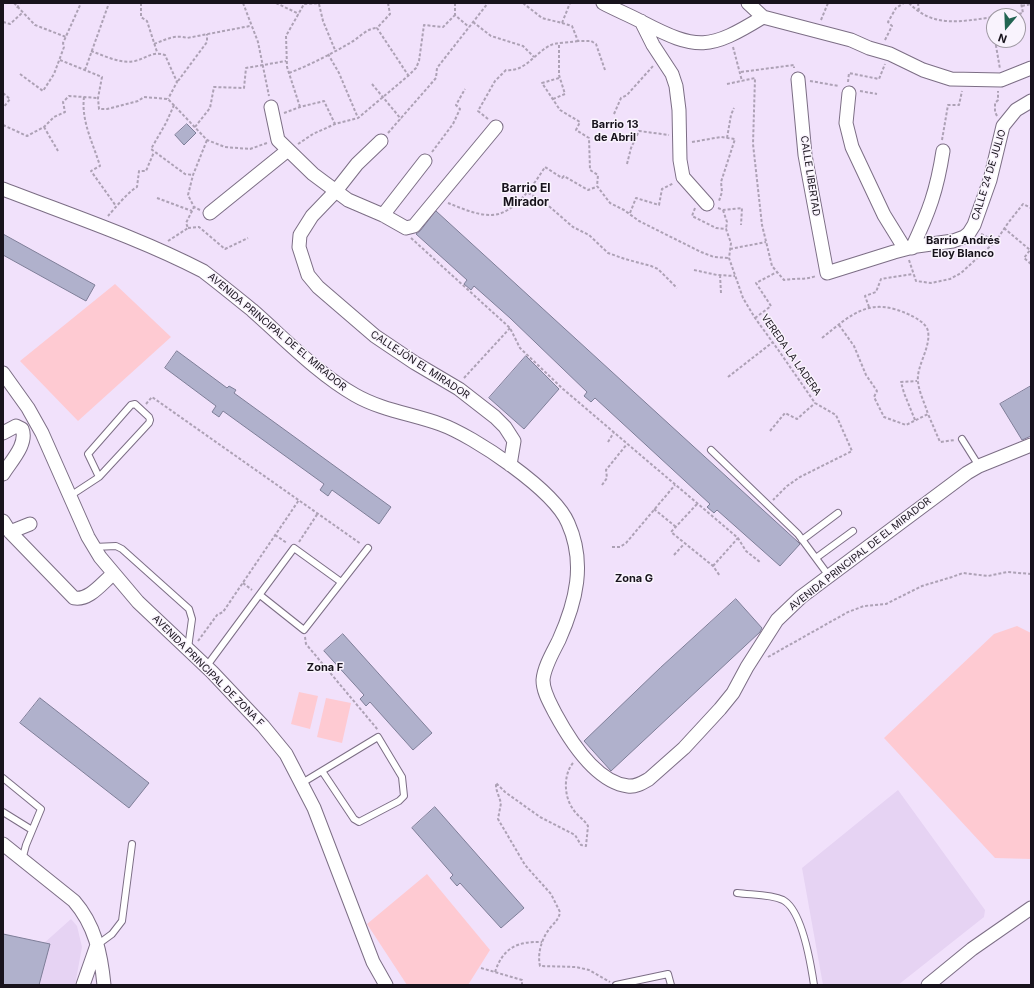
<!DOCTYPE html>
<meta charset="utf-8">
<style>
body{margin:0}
#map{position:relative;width:1034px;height:988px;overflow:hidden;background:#f1e1fb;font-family:Inter,sans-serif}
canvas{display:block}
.frame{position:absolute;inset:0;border:4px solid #18131c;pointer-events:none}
.north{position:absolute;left:986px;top:8px;width:40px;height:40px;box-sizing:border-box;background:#f9f3fd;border:1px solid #9f99a3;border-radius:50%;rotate:199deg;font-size:11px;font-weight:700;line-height:16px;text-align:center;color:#18131c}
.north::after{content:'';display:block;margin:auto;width:14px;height:18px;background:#226452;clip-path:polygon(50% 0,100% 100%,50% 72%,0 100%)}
</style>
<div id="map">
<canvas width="1034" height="988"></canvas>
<div class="frame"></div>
<div class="north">N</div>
</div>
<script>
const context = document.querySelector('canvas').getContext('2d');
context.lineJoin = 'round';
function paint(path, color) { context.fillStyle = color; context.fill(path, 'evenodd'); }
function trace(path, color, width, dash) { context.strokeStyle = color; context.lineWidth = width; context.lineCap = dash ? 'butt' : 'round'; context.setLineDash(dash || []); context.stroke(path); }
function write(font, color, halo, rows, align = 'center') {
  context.font = font + ' Inter,sans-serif'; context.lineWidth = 3; context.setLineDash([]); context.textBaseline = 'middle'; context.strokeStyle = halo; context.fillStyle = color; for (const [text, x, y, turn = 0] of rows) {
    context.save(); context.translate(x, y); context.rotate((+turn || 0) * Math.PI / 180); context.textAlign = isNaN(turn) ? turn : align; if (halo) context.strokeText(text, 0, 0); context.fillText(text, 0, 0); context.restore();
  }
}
paint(new Path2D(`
 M898,790L985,910L984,917L898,985H823L802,868Z
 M71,919L77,926L82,947L75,985H3V933L43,944Z`), '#e6d3f3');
paint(new Path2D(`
 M115,284L171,337L78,421L20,361Z
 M1017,626L1031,633V859L995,858L884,738L994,634Z
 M299,692L318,696L310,729L291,724Z
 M326,698L351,703L342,743L317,737Z
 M427,874L490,950L468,985H407L367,924Z`), '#fecad2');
const building = new Path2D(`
 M187,124L196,133L184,145L175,135Z
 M436,211L798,542L800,544L780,566L717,510L714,513L707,507L710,504L595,398L591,402L584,396L587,392L510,318L474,286L471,290L464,284L467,280L416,234L420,231Z
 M3,234L95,285L86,301L3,255Z
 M177,351L227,388L229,386L236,390L234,393L391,507L379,524L332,490L328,496L320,490L324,484L223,411L219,417L212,412L216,406L165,368Z
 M526,356L559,389L524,429L489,398Z
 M1031,386V436L1022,440L1000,404Z
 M736,599L762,628L760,632L611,771L584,741L660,668Z
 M343,634L432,733L413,750L370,702L366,706L360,699L364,695L324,651Z
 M40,698L149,783L129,808L20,723Z
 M435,807L524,908L501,928L460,883L457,886L450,878L453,875L412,828Z
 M3,934L50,944L39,985H3Z`);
paint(building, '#b0b1cc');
trace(building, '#7e7e98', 1);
const lane = new Path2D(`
 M962,439L979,466
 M711,450L798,534L829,576
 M70,496L99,477L149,423L150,420L149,417L135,404L131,405L88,454L99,477
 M802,540L838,513
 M94,547L116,546L122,549L189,609L192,619L188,648
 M816,558L853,531
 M260,595L304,630L368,548
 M206,667L294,548L341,582
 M3,778L41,809L26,845L22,860
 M302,783L378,737L402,777L404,796L399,801L359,822L354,819L322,771
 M3,812L32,830
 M737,893C751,895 770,894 783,900C802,910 811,965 814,985
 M97,945L112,934L122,921L132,844
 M616,985L668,974L671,985`);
const street = new Path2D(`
 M603,3C616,10 629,15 642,22C698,51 709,50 763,17
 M748,3L763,17L851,40L869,48L890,54L923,70L951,79L1001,80L1031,68
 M641,21L653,45L672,74L676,86L679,110L680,160L683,177L707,204
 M798,79L805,155L827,273L894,252L917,246L953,241L964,237L969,233L974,225L990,180L1003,126L1016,110L1031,101
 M849,93L846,123L852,147L884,215L905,249
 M271,107L278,140L313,174L348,200L383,215L406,228L414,226L496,127
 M381,141L357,164L335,192L312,216L300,235L299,247L308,275L318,287L375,336L415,363L459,389L495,417L505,427L514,441L510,465
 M3,189C70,215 139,238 203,271C220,284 236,297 252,310C285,339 317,373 355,395C381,410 412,414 440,424C474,436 554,490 568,523C586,563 576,602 559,640C553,652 544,667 543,680C543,692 550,703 555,713C569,739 595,782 628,786C636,787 642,783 649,779L684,748L720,709L733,693L747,667L777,620L801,597L967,473L979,466L1031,445
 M210,213L288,150
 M383,215L425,161
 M912,248C929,212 937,190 943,151
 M3,373L28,408L42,433L88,537L100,557L138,602L212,672L263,726L286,754L314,808L373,962L386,985
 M3,433L16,426L22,429C28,444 11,461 3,474
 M3,521L10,532L74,598C89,601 102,583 113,574
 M10,532L30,524
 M3,844L74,901C95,925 101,954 104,985
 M83,985L97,945
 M928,985L972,949L1031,908`);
trace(lane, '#7c6e85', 8);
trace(street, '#7c6e85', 15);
trace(new Path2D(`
 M14,3L35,25L66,37
 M141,3V17L147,21L157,52
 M243,3L258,42L269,96
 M276,3L299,14
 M388,3L390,14L377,28L408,75
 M455,3V15L469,27
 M494,3H497
 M523,3L542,18L562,23L570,3
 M909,3C934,29 962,21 994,17
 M918,3L919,12
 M319,4L323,21L335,50
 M1022,6L1031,4
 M17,8L20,3
 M1004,16L1023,13L1021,3
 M821,20L828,3
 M3,22L10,24L22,13
 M473,22L491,36L523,46L534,57
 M562,23L572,26L578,41H591L596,44L605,70
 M994,24L988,25L994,35
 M885,40L892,26L888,22L896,8L904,3
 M995,40L1000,69
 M154,44C165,40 175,34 187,38L250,26
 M733,47L742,81
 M91,51C105,56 120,64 135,61C147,58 152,51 165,55L177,82L168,99
 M328,54L339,73L358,118
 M60,60L102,77L98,98L99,109H107L138,101L144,97L168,99L207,140L225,147L250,149L267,143
 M85,70L109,3
 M741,72L794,65V68
 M289,73C310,65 331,54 350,43C359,38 367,28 377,28
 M20,74L43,91L54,74L64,47L63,43L81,3
 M559,78L542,83L560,110L580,122L576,130L589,138L590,170L598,175L597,186L610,203L624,210L639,221L701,252L714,257L729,258
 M178,81L207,42V34
 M810,81L839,86
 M848,82L849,73L879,79L885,64
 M372,84L401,119
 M727,84L755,78L753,144L762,225L772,266L784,280C795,278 805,280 816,276
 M860,91L877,94
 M3,93L10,99L3,108
 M84,97C81,121 93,143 100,166L91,171L116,206
 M553,99L565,94L559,75V45
 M174,105L166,123L151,149L185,174L193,175
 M300,107L287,67L286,36L304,4L321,3
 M284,113L300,107L324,101L335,124
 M614,114L621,98L627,95L653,66
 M997,116L995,112V103L998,100V91
 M488,119L478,111L495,81L506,70C526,72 534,53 551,45C554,43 573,42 578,41
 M3,125L27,136L44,127L54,117L65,112L63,102L69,96L98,98
 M44,127L58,151
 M195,127L210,108L214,87L244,88L246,68L286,61
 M388,133L436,78L437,68L488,3
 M727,138L731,115L734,108
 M942,140L948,105H959L962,91
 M692,142L721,137L735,139L721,182L722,192L719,201
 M298,144L313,134L335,124L358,118L408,76L416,68L419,61L424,25L443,27L455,15
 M432,152L453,124L460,109L456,105L465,89
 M627,164L631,148L639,131L669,135
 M528,193L544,202L573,227L589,235L608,253L625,259L651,266L658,269L677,288
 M157,198L192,211
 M448,203C461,208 476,215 490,215C514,216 534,184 545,167L562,178L564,176L588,190L596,187
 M695,208L692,216L716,228L726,229L731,243L729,258L743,298L755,318L779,351L815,403L836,415L852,451L800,477L787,486L773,500
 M718,208L723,210L742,208L741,225
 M200,210L194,207L188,195L193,175L207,140
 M723,210L727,222L726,229
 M630,213L636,198L659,205L662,189L674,183
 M108,216C115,208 128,192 137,187L139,171H146L154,152
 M188,228L199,227L225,249L248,238
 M1004,228L1030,250L1024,258L1031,264
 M981,234L996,241
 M411,238L510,328L520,348L563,389L738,538L746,551L760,562
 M168,241L188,228L186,223L194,207
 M730,249L766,242
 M909,260L916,281L931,283L950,279L961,273L996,241L1008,223L1023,204L1031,208
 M694,270L717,275L735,276
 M720,275L721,293
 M869,307L865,296L876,292L881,279L913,274
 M755,318L771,306L756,283L777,272
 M839,325L854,346L866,375L877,391L874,397L884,417L906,425L928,414L940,442L955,440
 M822,338C853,313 870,296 910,315C916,318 926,323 928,331C931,348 916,366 918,382C919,392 925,404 928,414
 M728,377L773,342
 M464,378L510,328
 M146,404L152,397L361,544
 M915,420L904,393L901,382L917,381
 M770,431L785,413L797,419L815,403
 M608,442L614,432
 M602,485L607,478L606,470L627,444
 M697,504L671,532L713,566L720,576
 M654,509L676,527
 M275,535L287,543
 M299,542L318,513
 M612,547H620L626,543L675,485
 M674,555L684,544
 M713,566L738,538
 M243,583L252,590
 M305,637L306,644L378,730
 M198,641L217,615L223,612L299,500
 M768,657L848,612L864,606L886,604L922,586L952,577L963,573L988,576L1007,572L1031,574
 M573,763C563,775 564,797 573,809C577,816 584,819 588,826L586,846L581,845L575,835L540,817L505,792L496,783V788L501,803L498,819L525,865L551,894L560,912C559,919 555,922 550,928C542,938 537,953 540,966L576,967L589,970L610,982
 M481,968L522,980V985
 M495,972C503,948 517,941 542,942`), '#ada1b5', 2, [3, 2]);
trace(lane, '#fff', 6);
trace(street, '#fff', 13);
write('10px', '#18131c', '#f9f3fd', [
 ["CALLE 24 DE JULIO",989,175,-73],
 ["CALLE LIBERTAD",810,176,81],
 ["AVENIDA PRINCIPAL DE EL MIRADOR",277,332,40],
 ["VEREDA LA LADERA",791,355,55],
 ["CALLEJÓN EL MIRADOR",420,365,33],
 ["AVENIDA PRINCIPAL DE EL MIRADOR",860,554,-38],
 ["AVENIDA PRINCIPAL DE ZONA F",208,671,45]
]);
write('bold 11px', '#18131c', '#f9f3fd', [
 ["Barrio 13",615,125],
 ["de Abril",615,138],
 ["Barrio Andrés",963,241],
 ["Eloy Blanco",963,254],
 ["Zona G",634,579],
 ["Zona F",325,668]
]);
write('bold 12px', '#18131c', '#f9f3fd', [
 ["Barrio El",526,188],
 ["Mirador",526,202]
]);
</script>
